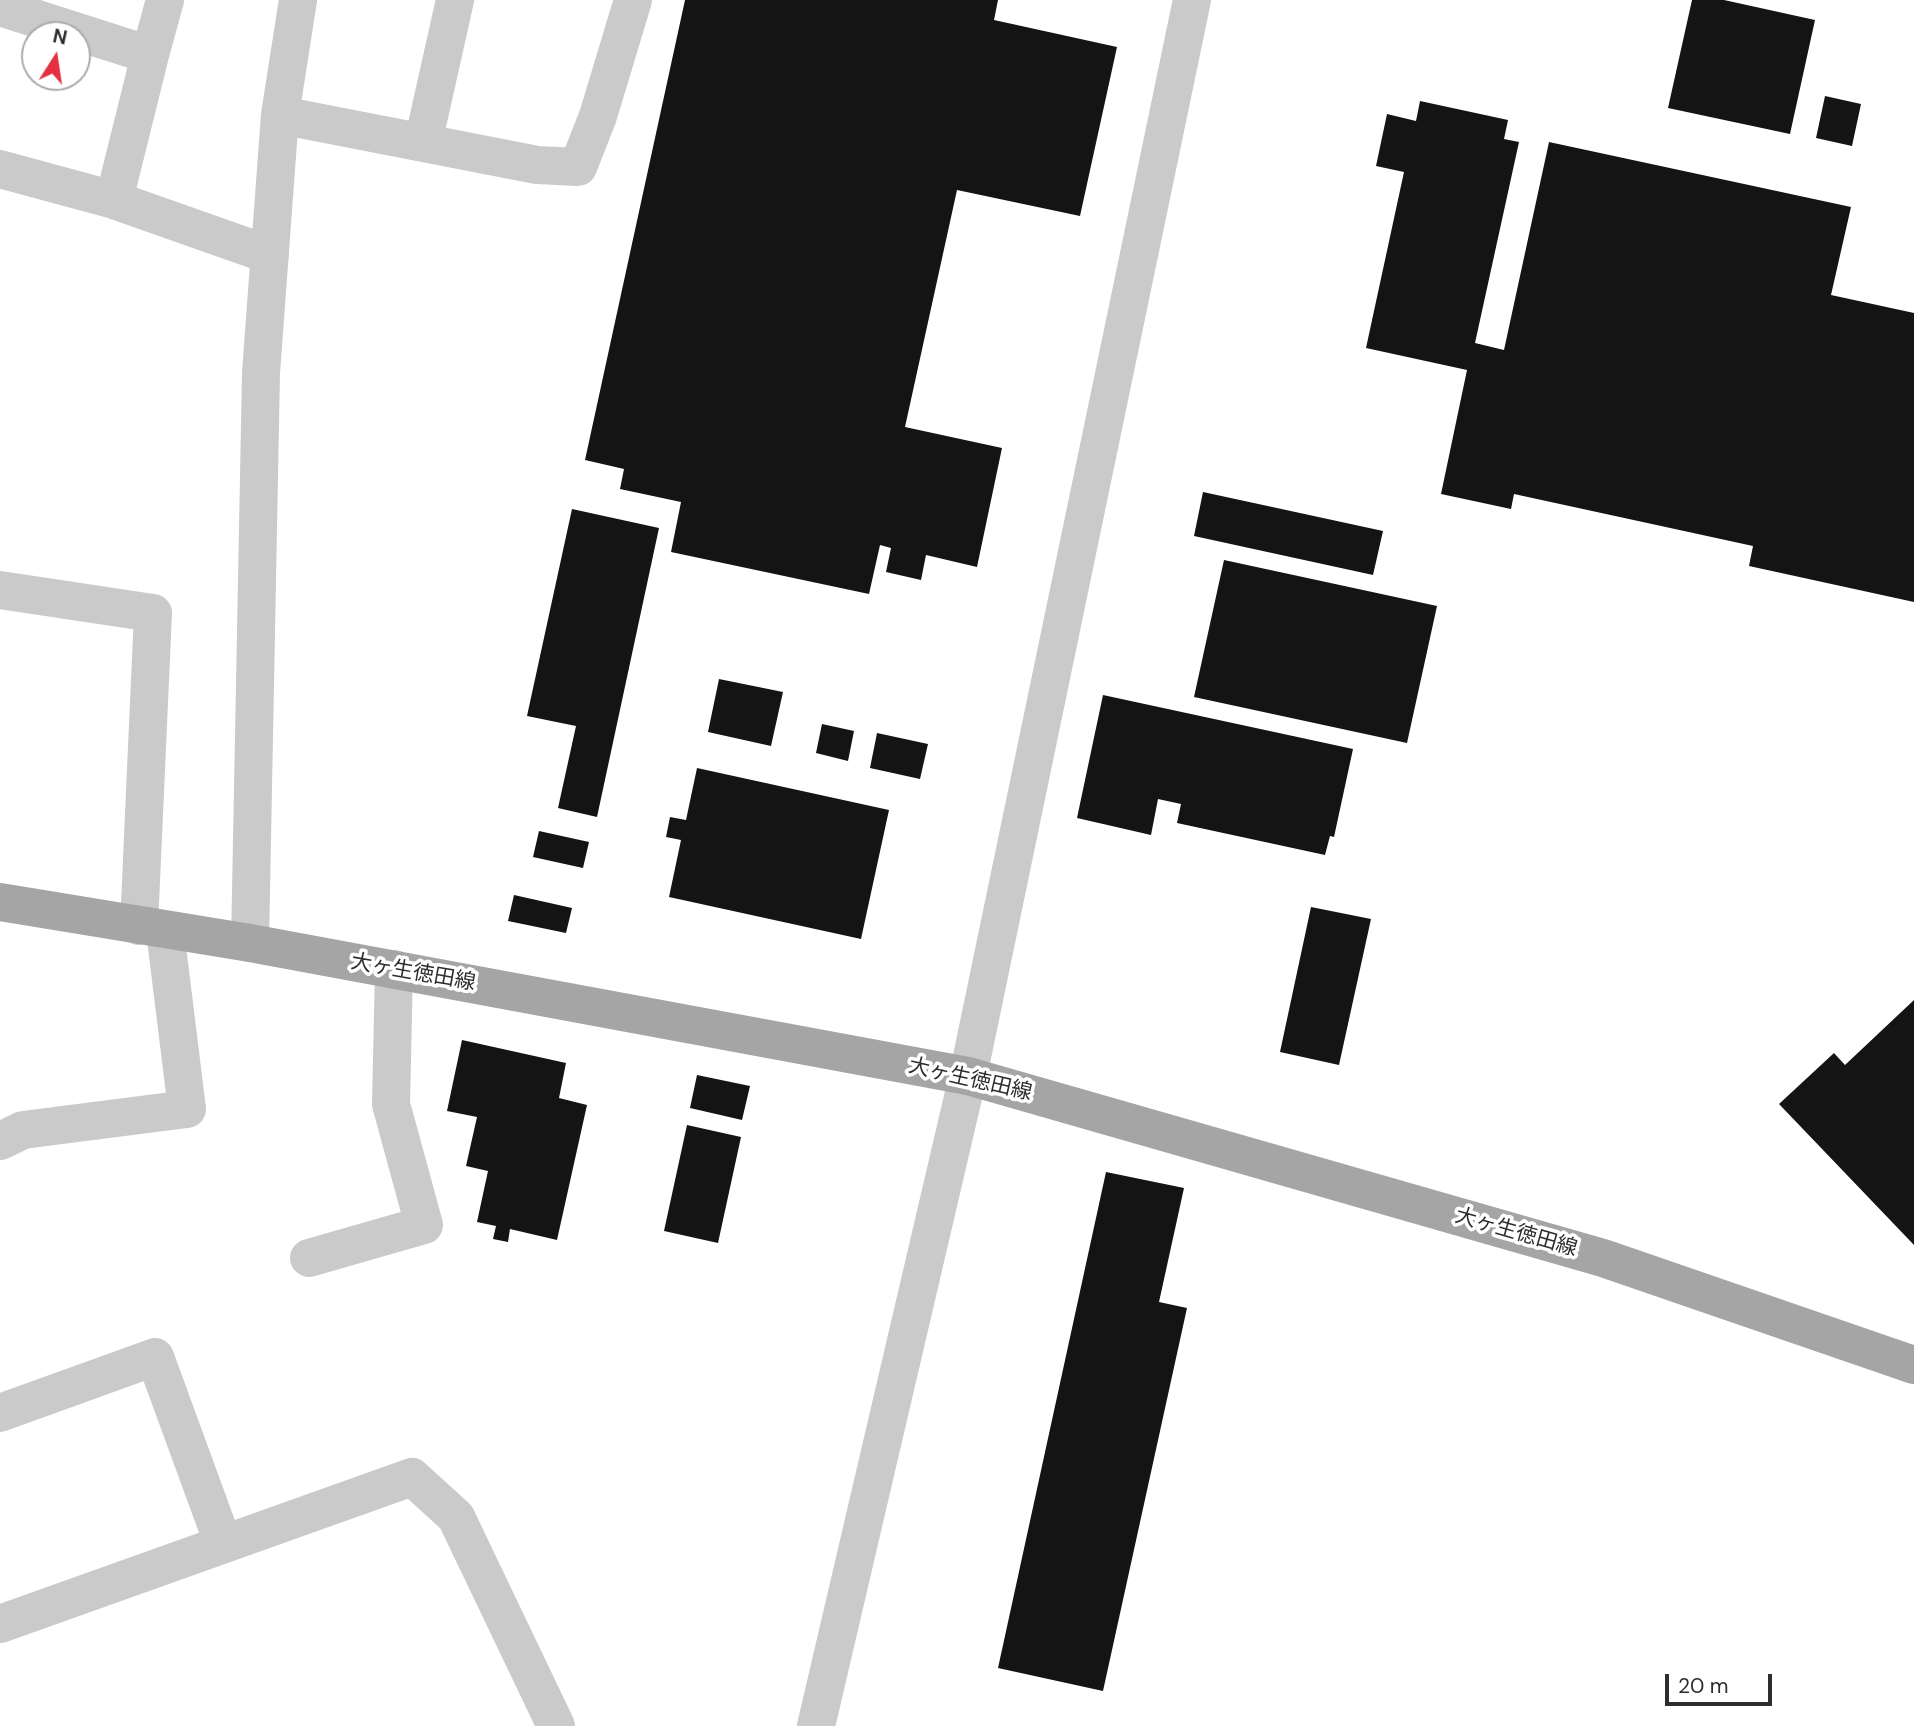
<!DOCTYPE html>
<meta charset="utf-8">
<style>
body{margin:0}
#map{position:relative;width:1914px;height:1726px;overflow:hidden;background:#fff;font-family:"DM Sans",sans-serif}
canvas{display:block}
.north{position:absolute;left:21px;top:21px;width:70px;height:70px;box-sizing:border-box;background:#fff;border:2px solid #ababab;border-radius:50%;rotate:12deg;font-size:19px;font-weight:700;line-height:28px;text-align:center;color:#2d2d2d}
.north::after{content:'';display:block;margin:auto;width:24px;height:32px;background:#e43041;clip-path:polygon(50% 0,100% 100%,50% 72%,0 100%)}
.scale{position:absolute;left:1665px;top:1674px;width:107px;height:32px;box-sizing:border-box;border:4px solid #2d2d2d;border-top:0;padding-left:9px;font-size:21px;line-height:24px;white-space:nowrap;color:#2d2d2d;-webkit-text-stroke:5px #fff;paint-order:stroke}
</style>
<div id="map">
<canvas width="1914" height="1726"></canvas>
<div class="north">N</div>
<div class="scale">20 m</div>
</div>
<script>
const context = document.querySelector('canvas').getContext('2d');
context.lineJoin = 'round';
function paint(path, color) { context.fillStyle = color; context.fill(path, 'evenodd'); }
function trace(path, color, width, dash) { context.strokeStyle = color; context.lineWidth = width; context.lineCap = dash ? 'butt' : 'round'; context.setLineDash(dash || []); context.stroke(path); }
function write(font, color, halo, rows, align = 'center') {
  context.font = font + ' "DM Sans","Noto Sans JP",sans-serif'; context.lineWidth = 7; context.setLineDash([]); context.textBaseline = 'middle'; context.strokeStyle = halo; context.fillStyle = color; for (const [text, x, y, turn = 0] of rows) {
    context.save(); context.translate(x, y); context.rotate((+turn || 0) * Math.PI / 180); context.textAlign = isNaN(turn) ? turn : align; if (halo) context.strokeText(text, 0, 0); context.fillText(text, 0, 0); context.restore();
  }
}
paint(new Path2D(`
 M685,0H998L994,20L1117,47L1080,216L957,190L905,427L1002,448L977,567L926,555L921,580L886,572L891,548L880,545L869,594L671,552L681,502L620,489L624,469L585,460Z
 M1692,0H1724L1815,20L1790,134L1668,108Z
 M1825,96L1861,104L1852,146L1816,138Z
 M1420,101L1508,120L1504,139L1519,142L1475,343L1504,350L1549,142L1851,207L1831,295L1914,313V602L1749,566L1753,546L1514,494L1511,509L1441,494L1467,370L1366,348L1404,172L1376,166L1387,114L1416,121Z
 M1203,492L1383,531L1373,575L1194,536Z
 M572,509L659,528L597,817L558,808L576,726L527,716Z
 M1224,560L1437,606L1407,743L1194,697Z
 M719,679L783,692L771,746L708,732Z
 M1103,695L1353,749L1334,837L1330,836L1325,855L1177,823L1181,804L1158,799L1151,835L1077,818Z
 M822,724L854,731L848,761L816,753Z
 M877,733L928,744L920,779L870,768Z
 M697,768L889,810L861,939L669,897L681,840L666,837L670,817L686,820Z
 M539,831L589,842L583,868L533,857Z
 M514,895L572,908L566,933L508,921Z
 M1311,907L1371,919L1339,1065L1280,1052Z
 M1914,1000V1245L1779,1104L1834,1053L1845,1065Z
 M462,1040L566,1063L559,1098L587,1105L557,1240L510,1229L508,1242L493,1239L496,1226L477,1222L488,1171L466,1166L477,1117L447,1111Z
 M697,1075L750,1086L742,1120L690,1108Z
 M687,1125L741,1137L718,1243L664,1231Z
 M1106,1172L1184,1188L1159,1302L1187,1308L1103,1691L998,1668Z`), '#141414');
trace(new Path2D(`
 M0,7L150,55L165,0
 M150,55L114,200L270,255
 M280,115L537,165L578,167L598,116L633,0
 M423,143L455,0
 M0,169L114,200
 M0,590L153,613L139,926
 M250,943L261,373L280,115L298,0
 M0,1141L23,1130L187,1109L165,931
 M309,1258L424,1225L391,1104L394,969
 M0,1413L155,1357L223,1543
 M0,1624L412,1477L456,1517L556,1726
 M816,1726L968,1076L1192,0`), '#cacaca', 38);
trace(new Path2D(`
 M0,902L250,943L968,1076L1603,1258L1914,1365`), '#a5a5a5', 38);
write('21px', '#2d2d2d', '#fff', [
 ["大ヶ生徳田線",413,973,10],
 ["大ヶ生徳田線",970,1080,13],
 ["大ヶ生徳田線",1516,1233,16]
]);
</script>
